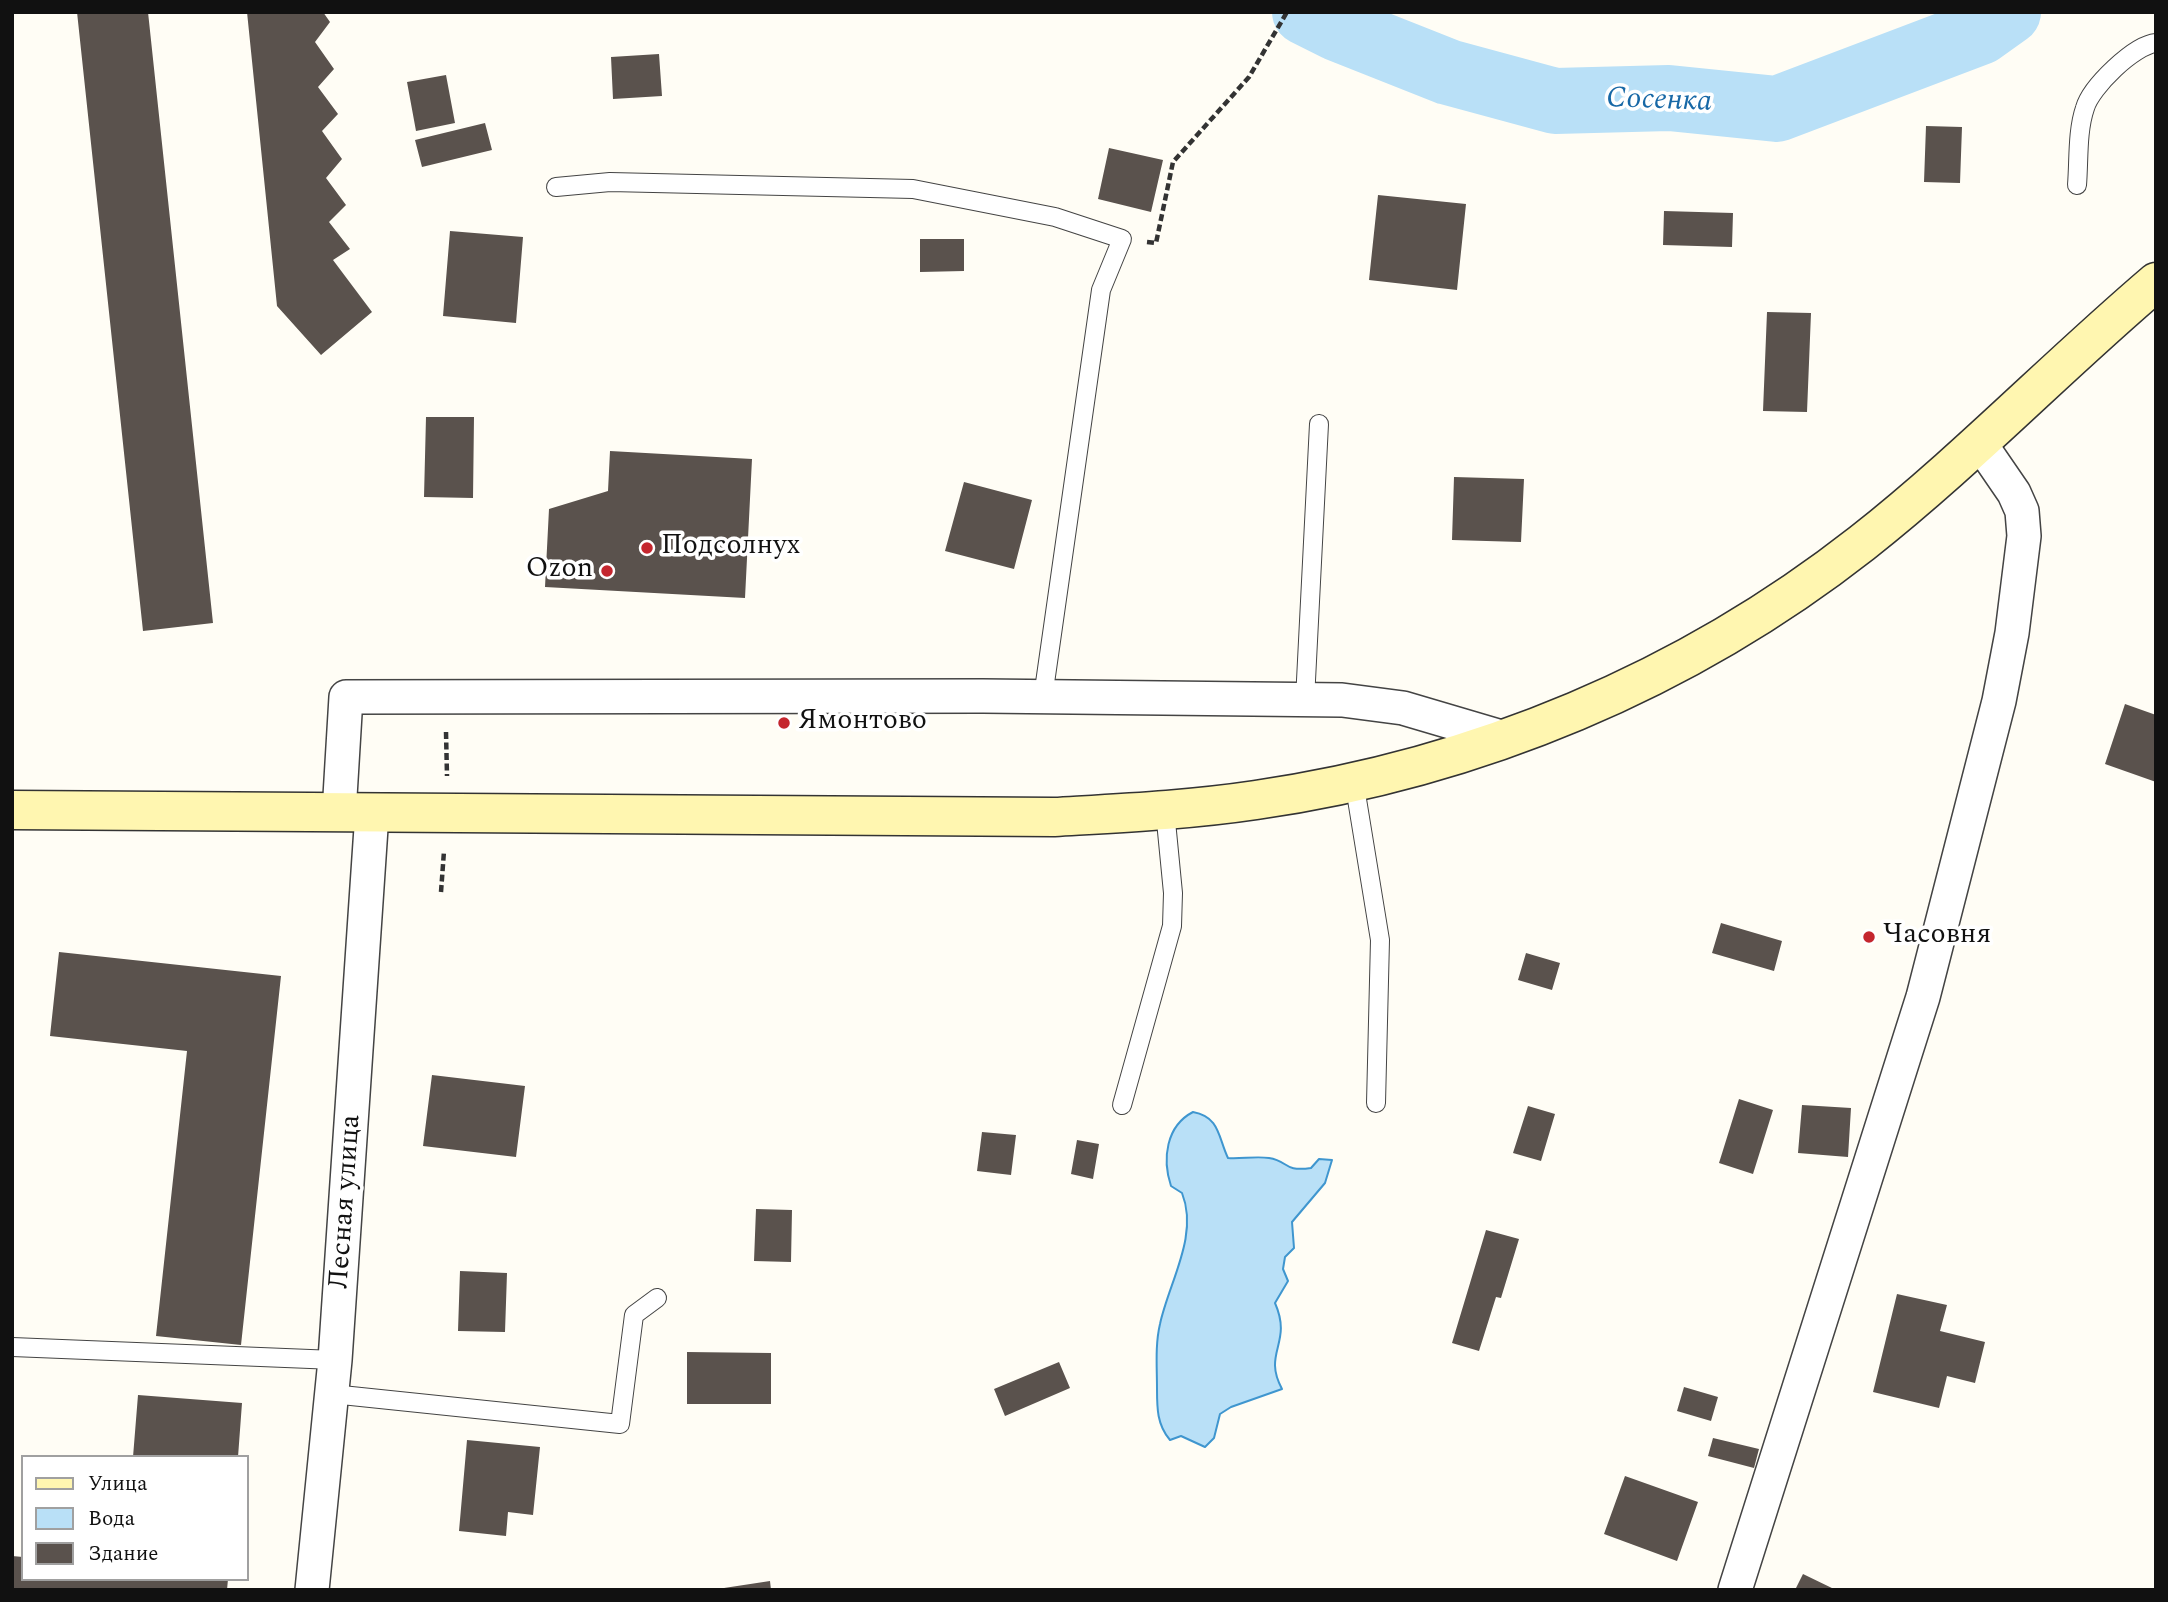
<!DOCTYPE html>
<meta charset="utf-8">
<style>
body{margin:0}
#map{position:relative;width:2168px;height:1602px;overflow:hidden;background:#fffdf5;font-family:Spectral,serif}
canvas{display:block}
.frame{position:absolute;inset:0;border:14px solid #111;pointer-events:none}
.legend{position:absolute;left:21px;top:1455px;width:228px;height:126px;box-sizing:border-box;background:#fff;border:2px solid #a0a0a0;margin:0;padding:9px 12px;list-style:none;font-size:21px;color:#111}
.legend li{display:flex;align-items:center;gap:14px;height:35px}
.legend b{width:35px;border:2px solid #a0a0a0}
</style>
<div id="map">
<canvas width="2168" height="1602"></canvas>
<div class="frame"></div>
<ul class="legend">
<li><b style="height:9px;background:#fff6b0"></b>Улица</li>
<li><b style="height:19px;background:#b9e0f7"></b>Вода</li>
<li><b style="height:19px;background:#5a524d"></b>Здание</li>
</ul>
</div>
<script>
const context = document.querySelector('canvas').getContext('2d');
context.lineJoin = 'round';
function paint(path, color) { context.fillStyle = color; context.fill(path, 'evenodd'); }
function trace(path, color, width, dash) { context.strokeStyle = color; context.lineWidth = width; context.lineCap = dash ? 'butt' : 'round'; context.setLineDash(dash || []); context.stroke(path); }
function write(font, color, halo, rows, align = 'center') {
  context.font = font + ' Spectral,serif'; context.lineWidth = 7; context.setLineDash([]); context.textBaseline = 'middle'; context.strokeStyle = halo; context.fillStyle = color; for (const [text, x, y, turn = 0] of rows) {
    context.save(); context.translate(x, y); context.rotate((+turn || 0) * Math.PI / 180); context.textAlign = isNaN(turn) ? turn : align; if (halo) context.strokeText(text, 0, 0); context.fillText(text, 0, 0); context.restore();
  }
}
const water = new Path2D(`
 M1193,1112C1220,1117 1218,1137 1228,1158C1241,1159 1256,1156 1269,1158C1289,1161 1283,1172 1311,1168L1319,1159L1332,1160L1325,1183L1292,1222L1294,1248L1285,1257L1283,1269L1288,1281L1275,1303C1293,1344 1262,1352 1282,1389L1231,1407L1220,1414L1214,1438L1205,1447L1181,1436L1170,1440C1157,1425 1157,1408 1157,1389C1157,1367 1155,1345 1160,1324C1169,1282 1199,1236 1182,1193L1171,1186C1162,1159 1166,1126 1193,1112Z`);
paint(water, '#b9e0f7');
trace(water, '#3f96cf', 2);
trace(new Path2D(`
 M1305,12L1337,28L1448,72L1555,101L1669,98L1777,109L1980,32L2008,12`), '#b9e0f7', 66);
paint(new Path2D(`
 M77,12H148L213,623L143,631Z
 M247,12H323L330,22L315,42L334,69L318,87L338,114L322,131L342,159L326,178L346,205L329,222L350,249L333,260L372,312L321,355L277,306Z
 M659,54L662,96L613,99L611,57Z
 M446,75L455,123L416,131L407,82Z
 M485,123L492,150L422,167L415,140Z
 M1926,126L1962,127L1960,183L1924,182Z
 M1109,148L1163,160L1151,212L1098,199Z
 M1378,195L1466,204L1457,290L1369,280Z
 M1664,211L1733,213L1732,247L1663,245Z
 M450,231L523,237L516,323L443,316Z
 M920,239H964V271L920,272Z
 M1767,312L1811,313L1807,412L1763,411Z
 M426,417H474L473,498L424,497Z
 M610,451L752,459L745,598L545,587L549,509L608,491Z
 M1454,477L1524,479L1521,542L1452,540Z
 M964,482L1032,500L1014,569L945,551Z
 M2125,704L2156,715V782L2105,764Z
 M1721,923L1782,941L1774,971L1712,953Z
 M59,952L281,976L241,1345L156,1336L187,1051L50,1036Z
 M1526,953L1560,963L1552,990L1518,980Z
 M432,1075L525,1086L516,1157L423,1146Z
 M1739,1099L1773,1110L1753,1174L1719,1163Z
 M1802,1105L1851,1108L1848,1157L1798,1153Z
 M1528,1106L1555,1114L1541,1161L1513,1153Z
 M982,1132L1016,1135L1011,1175L977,1171Z
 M1077,1140L1099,1144L1093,1179L1071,1174Z
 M756,1209L792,1210L791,1262L754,1261Z
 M1486,1230L1519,1239L1501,1298L1496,1297L1479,1351L1452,1343Z
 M460,1271L507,1273L505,1332L458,1331Z
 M1897,1294L1947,1305L1940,1331L1985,1342L1975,1383L1947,1376L1939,1408L1873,1392Z
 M687,1352L771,1353V1404H687Z
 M1059,1362L1070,1388L1005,1416L994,1389Z
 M1684,1387L1718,1397L1711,1421L1677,1411Z
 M138,1395L242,1403L238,1457H133Z
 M1713,1438L1759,1449L1754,1468L1708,1456Z
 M467,1440L540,1447L533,1515L508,1512L506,1536L459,1531Z
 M1625,1476L1698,1502L1677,1561L1604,1534Z
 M12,1556L23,1557V1579H228L227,1590H12Z
 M1803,1574L1836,1590H1795Z
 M770,1581L771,1590H724V1588Z`), '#5a524d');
const lane = new Path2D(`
 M2077,185C2079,161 2077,131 2085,108C2091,87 2134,45 2156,43
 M556,187L610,182L913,189L1055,217L1122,239L1101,290L1043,697
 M1305,700L1319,424
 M1354,781L1380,940L1376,1103
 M1122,1105L1172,926L1173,893L1165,811
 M12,1347L335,1360
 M332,1394L620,1424L634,1315L657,1298`);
const street = new Path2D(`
 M339,813L346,697L983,696L1342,700L1403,708L1508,739
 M312,1590L335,1360L372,813
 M1735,1590L1923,997L1999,701L2012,633L2024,536L2022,511L2014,493L1979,442`);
const secondary = new Path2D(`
 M12,810L1054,817C1122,813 1189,810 1256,800C1477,768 1686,681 1862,543C1965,462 2056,367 2156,282`);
trace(lane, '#444', 20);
trace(street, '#444', 36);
trace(secondary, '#333', 41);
trace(new Path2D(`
 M1147,242L1156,243L1173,162L1249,77L1287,12
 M446,732L447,776
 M441,892L444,851`), '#333', 4.5, [7, 3.5]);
trace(lane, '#fff', 18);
trace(street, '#fff', 33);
trace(secondary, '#fff6b0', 38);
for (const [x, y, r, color] of [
 [647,548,7,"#c4262e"],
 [607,571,7,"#c4262e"],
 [784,723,7,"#c4262e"],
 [1869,937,7,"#c4262e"]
]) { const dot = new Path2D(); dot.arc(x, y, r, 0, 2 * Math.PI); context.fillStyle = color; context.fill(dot); trace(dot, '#fff', 2.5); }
write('28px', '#111', '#fff', [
 ["Подсолнух",661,548],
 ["Ozon",593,571,"right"],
 ["Ямонтово",798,723],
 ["Часовня",1883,937]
], 'left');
write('28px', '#111', '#fff', [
 ["Лесная улица",347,1202,-86]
]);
write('italic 30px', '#1768a6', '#fff', [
 ["Сосенка",1659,102,2]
]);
</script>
